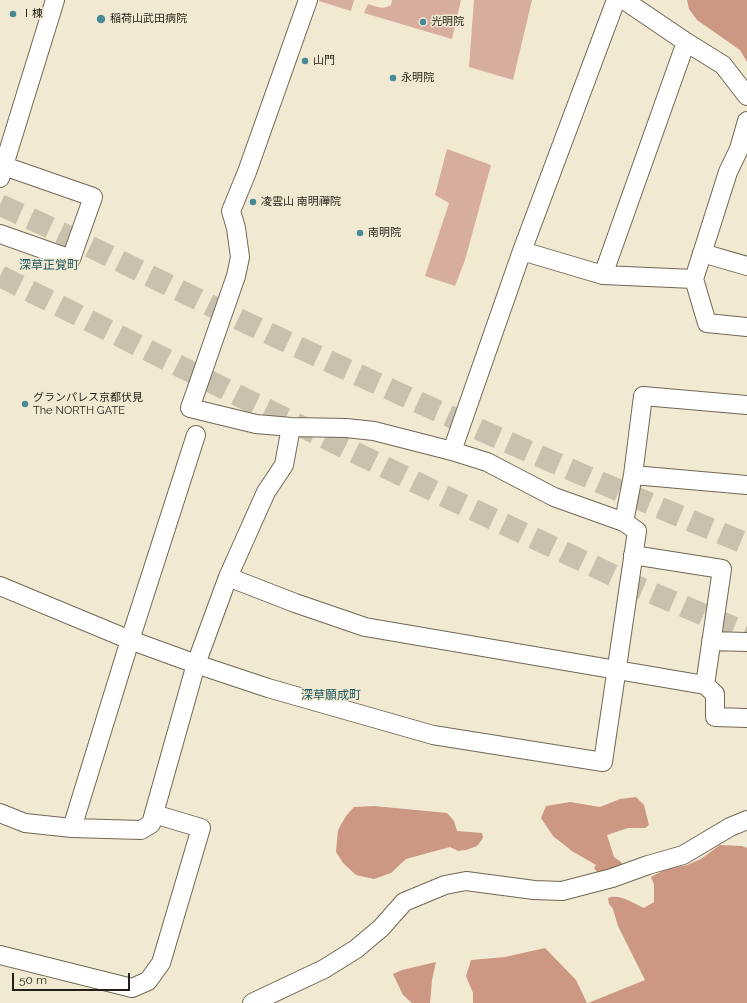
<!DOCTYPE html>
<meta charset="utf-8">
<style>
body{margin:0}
#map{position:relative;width:747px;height:1003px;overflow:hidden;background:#f2e9d2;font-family:Raleway,sans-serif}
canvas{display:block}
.scale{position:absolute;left:12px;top:973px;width:118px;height:18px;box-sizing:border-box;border:2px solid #231f17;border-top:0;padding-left:5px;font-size:12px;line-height:14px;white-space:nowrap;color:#231f17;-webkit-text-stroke:3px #f2e9d2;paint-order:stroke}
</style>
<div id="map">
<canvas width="747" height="1003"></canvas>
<div class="scale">50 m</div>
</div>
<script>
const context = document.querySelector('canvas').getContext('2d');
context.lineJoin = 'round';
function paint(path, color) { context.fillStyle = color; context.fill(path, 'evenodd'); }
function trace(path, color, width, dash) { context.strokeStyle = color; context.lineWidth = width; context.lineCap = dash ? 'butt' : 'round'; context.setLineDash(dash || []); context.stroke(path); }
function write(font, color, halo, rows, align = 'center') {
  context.font = font + ' Raleway,"Noto Sans JP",sans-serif'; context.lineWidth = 3; context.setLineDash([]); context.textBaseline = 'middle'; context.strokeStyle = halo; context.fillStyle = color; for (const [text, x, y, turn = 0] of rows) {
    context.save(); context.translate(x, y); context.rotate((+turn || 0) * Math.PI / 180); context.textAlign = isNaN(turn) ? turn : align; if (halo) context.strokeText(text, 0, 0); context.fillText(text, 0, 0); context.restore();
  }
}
paint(new Path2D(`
 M319,0H354L351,11L319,1Z
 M392,0H461L452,39L364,13L368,4C377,7 383,10 391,5Z
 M474,0H532L513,80L469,67Z
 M447,149L491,165L465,260L455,286L425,276L449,203L435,195Z`), '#d7ad9d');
paint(new Path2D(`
 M687,0H747V62L740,50L697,20L689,9Z
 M636,797L644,805L649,825L645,828H628L607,835L614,857L621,862L623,865L622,869L598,873L594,868L596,865L572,851L553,836L541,818L546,806L570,802L600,807L620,799Z
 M374,806L447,813L454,821L457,831L482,833L483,838L477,846L466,850L458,851L450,847L406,859L391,873L374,879L356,875L343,863L336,852L338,830L346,816L354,807Z
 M720,845L742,846L747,848V1003H588L645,980L618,926L613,909L609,904L608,898C618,893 634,903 644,908L654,902V885L651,877L666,869L687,865L701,859Z
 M545,948L576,980L587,1003H473V993L466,976L471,960L505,957Z
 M436,962L432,980L430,1003H412L403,995L393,974L402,970Z`), '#cc9783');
trace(new Path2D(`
 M0,205C91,245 178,291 268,333C426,407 586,478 747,544
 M0,276L239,396L440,494L638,587L747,633`), '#c9c1ad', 22, [22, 11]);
const minor = new Path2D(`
 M624,0L686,42L723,65L747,96
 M747,121L739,149L728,172L694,279L707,323L747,327
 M0,178L55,0
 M0,234L71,259L93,197L4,166
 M522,251L603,275L694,279
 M702,253L747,266
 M603,275L686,42
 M452,451L522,251L616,0
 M633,475L643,396L747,405
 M624,522L633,475L747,485
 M633,555L722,569L705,685
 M228,577L295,603L365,627L705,685L715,694V717L747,718
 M0,586L130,640L196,664L268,688L433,735L603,762L637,531L624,522L554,497L487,462L452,451L374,431L346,428L291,427L256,424L190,408L236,276L240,257L236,228L231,211L247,172L308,0
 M711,641L747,642
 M0,813L25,823L72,828L141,830L151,824L196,664L228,577L266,492L284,465L291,427
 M72,828L130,640L196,435
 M0,955L132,988L148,981L161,963L201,828L154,814
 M252,1003L324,969L356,949L381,928L404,902L445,885L466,881L534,890L562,891L612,878L648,865L683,855L730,827L747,820`);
trace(minor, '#706853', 20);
trace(minor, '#fff', 18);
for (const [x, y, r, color] of [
 [13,14,4,"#458a96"],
 [101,19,5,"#458a96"],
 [423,22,4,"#458a96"],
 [305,61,4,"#458a96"],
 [393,78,4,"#458a96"],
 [253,202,4,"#458a96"],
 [360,233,4,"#458a96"],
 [25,404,4,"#458a96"]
]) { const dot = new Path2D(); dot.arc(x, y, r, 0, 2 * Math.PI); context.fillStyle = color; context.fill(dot); trace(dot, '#f2e9d2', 1.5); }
write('11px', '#231f17', '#f2e9d2', [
 ["Ⅰ棟",21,14],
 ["稲荷山武田病院",110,19],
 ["光明院",431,22],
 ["山門",313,61],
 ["永明院",401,78],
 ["凌雲山 南明禪院",261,202],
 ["南明院",368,233],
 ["グランパレス京都伏見",33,398],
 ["The NORTH GATE",33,411]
], 'left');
write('12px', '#1c565e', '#f2e9d2', [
 ["深草正覚町",49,265],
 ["深草願成町",331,695]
]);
</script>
